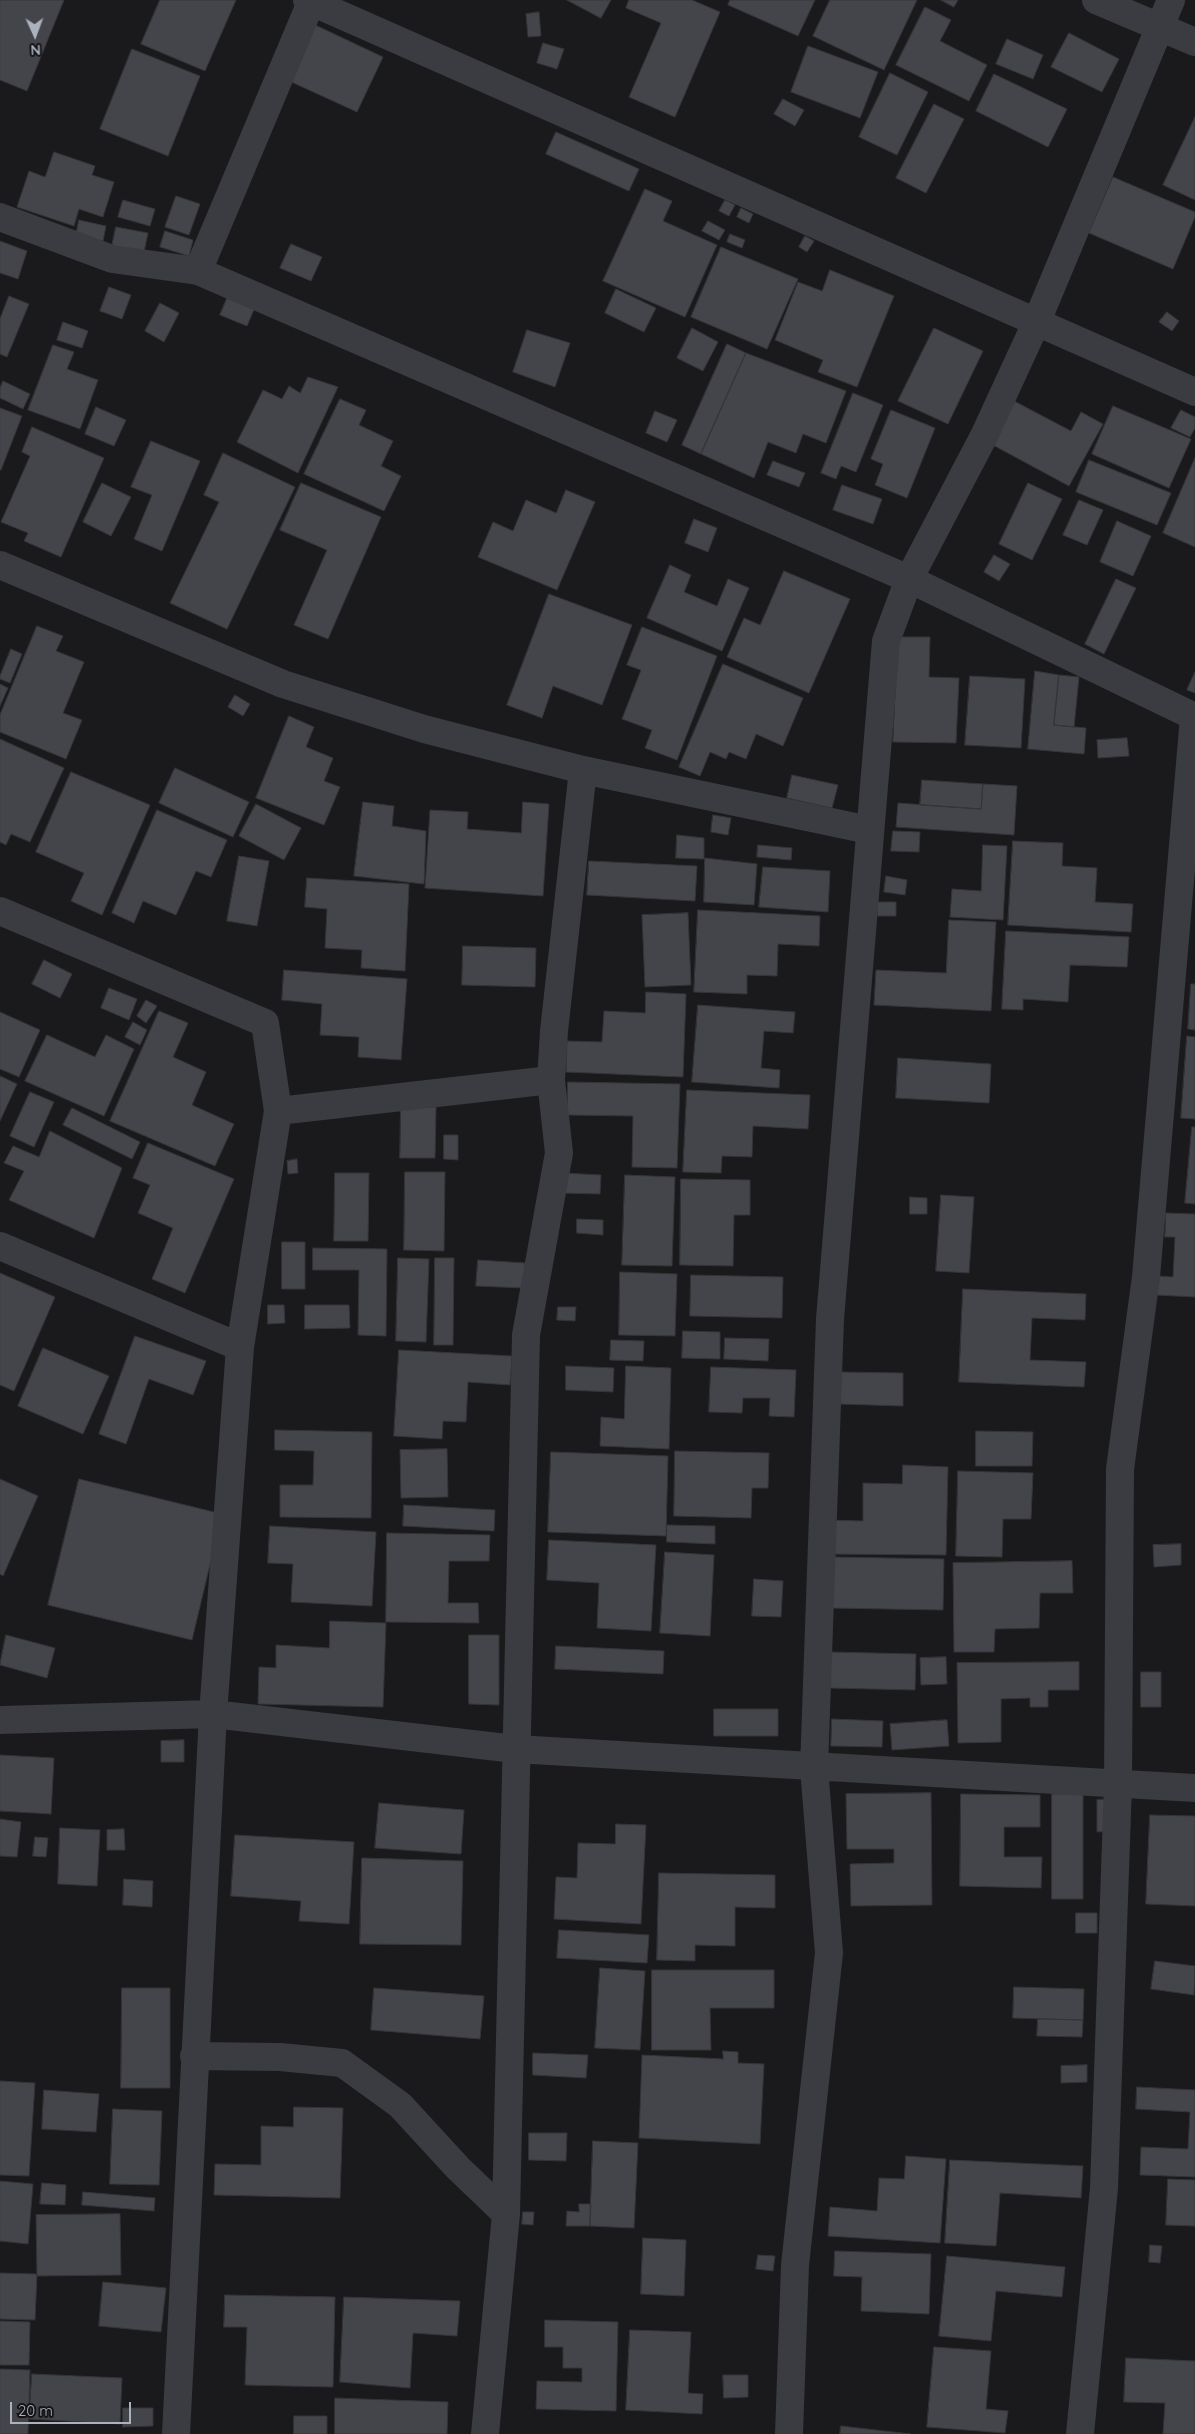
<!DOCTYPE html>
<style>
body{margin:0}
#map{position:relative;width:1195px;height:2434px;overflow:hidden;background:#1a1a1c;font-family:Quicksand,sans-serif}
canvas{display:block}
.north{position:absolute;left:10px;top:10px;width:50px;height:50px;-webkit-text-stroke:4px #151518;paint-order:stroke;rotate:178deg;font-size:14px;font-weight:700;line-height:20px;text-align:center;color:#abb2bd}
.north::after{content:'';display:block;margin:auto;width:18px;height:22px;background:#abb2bd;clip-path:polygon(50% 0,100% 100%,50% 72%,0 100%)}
.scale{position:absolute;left:10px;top:2402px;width:121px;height:22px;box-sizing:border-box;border:2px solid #abb2bd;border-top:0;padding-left:6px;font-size:15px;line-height:18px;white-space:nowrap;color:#abb2bd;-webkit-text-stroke:4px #151518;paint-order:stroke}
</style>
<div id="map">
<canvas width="1195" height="2434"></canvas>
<div class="north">N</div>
<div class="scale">20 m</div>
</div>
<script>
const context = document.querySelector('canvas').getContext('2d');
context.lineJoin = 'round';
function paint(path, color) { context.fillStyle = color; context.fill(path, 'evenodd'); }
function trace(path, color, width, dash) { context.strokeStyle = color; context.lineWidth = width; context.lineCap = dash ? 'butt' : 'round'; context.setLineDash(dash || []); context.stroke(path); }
const building = new Path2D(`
 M0,0H64L27,91L0,80Z
 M160,0H236L205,71L141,44Z
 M567,0H611L601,18Z
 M629,0H692L720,12L675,117L629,97L661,23L626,8Z
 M730,0H815L798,36L728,5Z
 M830,0H917L884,70L813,36Z
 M941,0H958L954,7Z
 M925,7L951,20L940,41L987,65L969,101L896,65Z
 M539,12L541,36L528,37L526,14Z
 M313,24L383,57L357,112L287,80Z
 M1069,33L1119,59L1102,92L1051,67Z
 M1007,39L1043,55L1033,79L996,64Z
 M543,43L564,49L557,69L537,63Z
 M808,46L878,72L860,118L791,92Z
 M132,49L200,76L168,156L100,129Z
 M890,73L928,92L897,155L859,137Z
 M994,74L1067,109L1048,147L976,111Z
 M783,99L804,110L795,126L774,114Z
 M934,104L964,119L926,193L896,178Z
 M1195,117V200L1163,185Z
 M556,132L639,169L629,191L546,154Z
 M54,152L95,166L92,175L114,182L103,217L79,209L74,226L17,207L29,171L45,177Z
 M1113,177L1195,212V217L1173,269L1089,233Z
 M645,189L672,201L663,221L717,245L685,317L603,281Z
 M176,196L200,204L189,235L165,227Z
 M123,200L155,209L150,226L118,217Z
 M725,200L735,205L729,216L719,211Z
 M741,208L753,214L749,223L737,217Z
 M79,220L106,226L103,241L76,235Z
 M708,221L725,230L719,240L702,231Z
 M116,227L148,233L144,252L112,246Z
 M165,231L193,240L189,256L160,247Z
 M730,234L745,240L742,248L727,242Z
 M805,236L814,241L807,252L799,247Z
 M0,241L27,251L18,279L0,273Z
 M291,244L322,257L311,281L280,268Z
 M721,247L798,279L767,349L691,317Z
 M830,270L894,296L857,387L818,372L823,360L775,340L798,282L822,291Z
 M109,287L131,295L122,319L100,311Z
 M616,289L656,308L644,332L605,313Z
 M9,296L29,304L7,357L0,354V319Z
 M228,296L255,307L247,326L220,315Z
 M160,303L179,313L164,342L145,331Z
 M1167,312L1179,321L1172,331L1159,322Z
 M63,322L88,331L82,348L57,340Z
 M692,328L718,342L703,371L677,358Z
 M934,328L983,351L948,424L898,401Z
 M527,330L570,343L555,387L513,372Z
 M727,344L746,353L701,454L682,445Z
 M53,345L74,352L67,369L98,380L80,429L28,410Z
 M746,353L846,391L826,443L803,434L796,453L768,442L754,478L701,454Z
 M308,377L338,387L298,473L237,442L263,390L282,399L289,386L300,393Z
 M3,381L30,394L23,409L0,398V388Z
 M853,393L883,405L856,472L841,466L836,479L821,473Z
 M340,399L366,410L359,425L393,441L381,466L401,476L384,511L304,474Z
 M1014,401L1071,431L1081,412L1103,424L1069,486L991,444Z
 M1113,406L1191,439L1169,488L1092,454Z
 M96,407L126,420L114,446L85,434Z
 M0,408L22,416L1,470H0Z
 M891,410L935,428L907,498L875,485L883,464L871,459Z
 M1181,410L1195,417V428L1190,437L1171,428Z
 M655,411L677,420L667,442L646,433Z
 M32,427L104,458L61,557L24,541L28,533L1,522L30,456L22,452Z
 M151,441L200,461L162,551L134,539L152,495L131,487Z
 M223,453L295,487L227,629L170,603L219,502L204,495Z
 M1195,458V547L1163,533Z
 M1089,460L1171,493L1157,525L1076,492Z
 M773,461L805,473L799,487L767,475Z
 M102,483L131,497L111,536L83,522Z
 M301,483L381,517L328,639L294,625L327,550L280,530Z
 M1028,483L1062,499L1032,560L999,544Z
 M842,485L882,499L873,524L833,510Z
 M566,490L595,502L557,590L478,557L493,522L513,531L526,500L556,513Z
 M1079,500L1103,510L1087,545L1063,535Z
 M694,519L717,528L708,552L685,543Z
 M1117,521L1151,536L1133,576L1100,562Z
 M994,555L1010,564L999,581L984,572Z
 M670,565L691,575L684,592L717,606L728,579L749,588L722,651L647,618Z
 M784,571L850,599L809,693L727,657L744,618L760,625Z
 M1116,579L1136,588L1104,654L1085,644Z
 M549,594L632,625L602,705L553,686L542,718L507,705Z
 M37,626L63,636L56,651L84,662L63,713L82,720L66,759L0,732V715Z
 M642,627L717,656L677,760L645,748L652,730L622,719L641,670L627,665Z
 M898,637H930L929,677L959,678L956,743L893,742Z
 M11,649L22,654L10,683L0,679V676Z
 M723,664L803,698L783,746L756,734L746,759L729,752L726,759L710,752L700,776L679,767Z
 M1035,671L1059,675L1054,725L1086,728L1084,754L1028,749Z
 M1195,672V693L1187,690Z
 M1059,675L1079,677L1074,727L1054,725Z
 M970,676L1025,679L1021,748L965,745Z
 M0,684L8,688L0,706Z
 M235,695L250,704L243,716L228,707Z
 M289,716L314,727L306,747L333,758L324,781L340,787L324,825L256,798Z
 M1127,738L1129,756L1098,758L1097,740Z
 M0,739L64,768L30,842L11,834L6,845L0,842Z
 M175,768L249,802L233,837L159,803Z
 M71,772L150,805L102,915L71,901L84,873L36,852Z
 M792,775L838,785L832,808L787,798Z
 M922,780L983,784L981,809L920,805Z
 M983,784L1017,786L1014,835L896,827L898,803L981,809Z
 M363,802L394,806L392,826L426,831L424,884L354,876Z
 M523,802L549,804L543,896L425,888L430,810L468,812L467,829L521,833Z
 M256,804L301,828L284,860L239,836Z
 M157,810L227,840L211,877L196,871L176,915L143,901L134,923L112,913Z
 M713,815L731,818L728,835L711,832Z
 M893,831L920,832L919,852L891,851Z
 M677,835L704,838V859L676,858Z
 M1013,841L1063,843L1062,866L1097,868L1095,902L1133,904L1131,932L1008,925Z
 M758,845L792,848L791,860L757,857Z
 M983,845L1007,846L1003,920L950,917L952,889L981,891Z
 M239,856L269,861L257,926L227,921Z
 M705,858L757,864L754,905L704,902Z
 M589,861L697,866L695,901L587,895Z
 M763,867L830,871L828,912L759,907Z
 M886,876L907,880L905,895L884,892Z
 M307,878L409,884L405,971L361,968L362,950L325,948L327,909L305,907Z
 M878,902H896V916H878Z
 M698,910L820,916L819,946L778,944L777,976L747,975V994L694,992Z
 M688,913L691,985L645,987L642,915Z
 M949,920L996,922L991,1011L874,1005L876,970L946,973Z
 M1006,931L1129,937L1127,967L1070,965L1068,1002L1023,999V1010L1002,1009Z
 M463,946L536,948L535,987L462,985Z
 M44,960L72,974L60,998L32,984Z
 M284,970L407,979L401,1060L358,1057L359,1037L320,1035L322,1004L282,1000Z
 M1191,984H1195V1030L1188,1029Z
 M109,988L137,999L129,1020L101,1008Z
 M646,992L686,994L683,1077L566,1072L567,1041L602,1042L604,1011L645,1013Z
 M146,1000L157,1006L146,1023L137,1016Z
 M698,1005L795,1012L793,1033L764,1031L761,1068L780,1070L779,1088L692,1082Z
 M159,1011L188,1023L173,1057L206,1072L192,1105L234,1124L215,1166L110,1121Z
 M0,1012L40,1030L19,1077L0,1069Z
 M133,1022L147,1030L140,1045L125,1037Z
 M47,1035L95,1057L106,1035L134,1049L104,1116L25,1081Z
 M1187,1036L1195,1037V1119L1181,1118Z
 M898,1058L991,1064L989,1103L896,1098Z
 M0,1076L17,1084L0,1121Z
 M568,1082L680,1084L677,1168L632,1167L633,1116L567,1115Z
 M687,1090L810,1095L808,1129L753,1126L752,1157L722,1156L721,1173L683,1172Z
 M30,1092L54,1102L34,1147L10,1136Z
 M401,1106L436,1107L435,1158H400Z
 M72,1108L140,1142L132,1159L63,1125Z
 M1192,1127H1195V1204L1185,1203Z
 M50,1131L122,1168L94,1238L9,1200L24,1171L4,1163L13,1146L39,1157Z
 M444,1135H458V1160L444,1159Z
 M148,1143L234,1179L185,1293L152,1279L173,1228L138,1213L150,1185L133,1178Z
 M297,1159L298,1173L288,1174L287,1161Z
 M405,1172H445L444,1251L404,1250Z
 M335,1173H369L368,1241H334Z
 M562,1173L601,1175L600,1194L561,1193Z
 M625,1175L675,1177L672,1266L622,1265Z
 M681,1179L750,1180V1215H734L733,1266L680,1265Z
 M941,1195L974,1197L969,1273L936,1271Z
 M910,1197L927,1198V1214H910Z
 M1166,1213L1195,1214V1297L1156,1295L1158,1276L1173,1277L1175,1237H1165Z
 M577,1219L603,1220V1235L577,1233Z
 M282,1242H305V1289H282Z
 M313,1248L387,1249L386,1336L358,1335L359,1270H313Z
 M398,1258L429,1259L426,1342L396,1341Z
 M435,1258H454L453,1345H434Z
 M478,1260L525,1263L524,1288L476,1286Z
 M620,1272L677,1274L675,1336L619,1335Z
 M0,1273L55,1297L14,1391L0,1385Z
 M691,1275L783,1277L782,1318L690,1316Z
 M963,1289L1086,1294L1085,1320L1032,1318L1030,1360L1086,1362L1084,1387L959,1382Z
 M268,1305H284L285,1323L268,1324Z
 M305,1305H349L350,1328L305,1329Z
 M558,1307H576L575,1321L557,1320Z
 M683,1331L720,1332V1359L682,1358Z
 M135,1336L206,1361L193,1395L149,1379L126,1444L99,1434Z
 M725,1338L769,1339L768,1361L724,1359Z
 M611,1340L644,1341L643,1361L610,1360Z
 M43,1348L109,1376L83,1434L18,1406Z
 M399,1350L512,1356L510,1385L468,1382L466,1422L443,1421L442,1439L394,1436Z
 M566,1366L614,1368L613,1392L566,1390Z
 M626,1366L671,1368L669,1449L600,1446L601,1417L624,1419Z
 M711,1367L796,1370L794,1417L769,1416L770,1398H743L742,1413L709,1412Z
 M840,1372L903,1373V1406L839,1404Z
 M275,1430L372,1432L371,1518L280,1517V1485H313L314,1451L275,1450Z
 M976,1431L1033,1432L1032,1466H976Z
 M447,1449L448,1497L401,1498L400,1450Z
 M675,1451L769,1453L768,1488H752L751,1518L674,1516Z
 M551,1452L668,1456L666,1536L548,1532Z
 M903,1465L948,1467L946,1555L826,1554V1520L863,1521V1483L902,1484Z
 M958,1471L1033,1473L1031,1519H1003L1002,1557L956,1556Z
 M0,1479L38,1496L3,1576L0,1574Z
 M79,1479L222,1514L192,1640L48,1605Z
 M404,1505L495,1510L494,1531L403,1526Z
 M667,1525L715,1526V1544L667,1542Z
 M270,1526L376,1532L372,1606L291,1602L293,1564L268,1563Z
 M387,1533L490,1535L489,1561H449L448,1603H478L479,1623L386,1622Z
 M549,1540L656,1545L651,1631L597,1628L599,1583L547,1580Z
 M1181,1544V1565L1154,1567L1153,1545Z
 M665,1552L714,1555L710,1636L660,1633Z
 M832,1557L944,1559L943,1610L831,1608Z
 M1072,1561L1073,1593H1040L1039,1628L995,1629L994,1652H954L953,1563Z
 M754,1579L783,1581L781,1617L752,1616Z
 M330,1621L386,1623L383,1707L258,1704L259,1667L276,1668V1645L329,1648Z
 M6,1635L55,1648L47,1678L0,1665Z
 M469,1635H499V1705L469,1704Z
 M556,1646L664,1651L663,1674L555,1669Z
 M831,1652L916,1654L915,1690L830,1688Z
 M946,1657L947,1684L921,1685L920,1658Z
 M1079,1662V1690H1048V1707H1030V1698L1001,1699V1742L958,1743L957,1663Z
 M1141,1672H1161V1707H1141Z
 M714,1709H778V1736H714Z
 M832,1719L883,1721L882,1747L831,1746Z
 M947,1720L949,1746L892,1750L890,1724Z
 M184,1740V1762H161V1741Z
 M0,1755L54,1758L51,1814L0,1811Z
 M931,1793L932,1905L851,1906L850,1864L894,1863V1849H847L846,1794Z
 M961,1794L1040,1795V1827H1004V1857H1042L1041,1888L960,1886Z
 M1052,1794H1083V1899H1052Z
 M1107,1799V1831L1097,1832V1800Z
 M379,1803L464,1810L461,1854L375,1848Z
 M1150,1815L1195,1816V1906L1146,1904Z
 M0,1819L21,1822L17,1857L0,1856Z
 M616,1824L646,1825L641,1924L554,1919L556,1877L577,1878L578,1843L615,1844Z
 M60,1828L100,1830L97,1886L58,1884Z
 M124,1829L125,1850H107V1830Z
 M235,1835L354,1842L349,1924L299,1921L301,1901L231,1896Z
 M35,1837L48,1838L46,1857L33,1856Z
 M362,1858L463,1861L461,1945L360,1944Z
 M659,1873L775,1875V1908L735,1907V1946L695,1945V1961L657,1960Z
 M124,1879L153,1881L152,1907L123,1905Z
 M1076,1913H1097V1933H1076Z
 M559,1930L649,1935L647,1963L557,1958Z
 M1155,1961L1195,1966L1194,1995L1151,1989Z
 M600,1968L645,1971L640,2050L595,2048Z
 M652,1970H774V2008H710L711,2050H652Z
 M1014,1987L1084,1989L1083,2020L1013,2018Z
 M122,1988H170V2088H121Z
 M374,1988L484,1996L480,2039L371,2030Z
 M1038,2019L1083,2020L1082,2037L1037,2036Z
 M723,2051L738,2052V2063L764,2064L760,2144L639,2138L642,2055L723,2059Z
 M533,2053L588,2055L586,2078L533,2075Z
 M1087,2065V2082L1061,2083V2066Z
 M0,2081L35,2083L29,2176L0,2175Z
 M1137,2087L1195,2090V2177L1140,2175L1141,2147L1188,2149L1190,2112L1136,2109Z
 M44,2090L99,2094L96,2132L42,2129Z
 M294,2107L343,2108L340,2198L214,2195L215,2164L261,2165V2126L293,2127Z
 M113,2109L162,2111L159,2185L110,2184Z
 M529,2133H567L566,2161L529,2160Z
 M593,2141L638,2143L634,2228L590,2226Z
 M906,2156L946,2159L940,2243L828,2236L830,2207L877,2211L879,2178L904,2179Z
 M950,2160L1083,2166L1081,2198L1000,2193L996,2246L945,2243Z
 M1168,2179L1195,2180V2226L1166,2225Z
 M0,2181L33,2184L28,2244L0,2241Z
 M42,2183L66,2185L65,2205L40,2204Z
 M83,2192L155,2198L154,2211L82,2205Z
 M579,2204H591L590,2226H566L567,2211L579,2212Z
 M523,2212H534L533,2225L522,2224Z
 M120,2214L121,2275L37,2276L36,2215Z
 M643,2238L686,2240L684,2296L641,2294Z
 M1150,2245L1162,2246L1160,2263L1149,2262Z
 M835,2251L931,2254L929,2314L861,2311L862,2277L834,2276Z
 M758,2255L775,2256L773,2271L756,2269Z
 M947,2256L1065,2267L1062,2297L996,2291L991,2341L939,2336Z
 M0,2273L37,2274L35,2320L0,2319Z
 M103,2282L166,2288L161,2332L99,2326Z
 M225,2295L335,2297L333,2387L245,2385L247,2327H224Z
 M344,2297L460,2301L457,2336L413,2333L410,2388L340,2382Z
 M545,2320L618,2322L616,2411L536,2409L537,2381L582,2382V2368H563V2347H545Z
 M0,2321L30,2322L29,2365H0Z
 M630,2330L691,2332L688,2393L703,2394L702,2414L626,2410Z
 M934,2347L991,2351L986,2409L1008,2411L1005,2433L927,2427Z
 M1126,2358L1195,2361V2434H1163L1165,2403L1124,2402Z
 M0,2369L30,2370L28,2434H0Z
 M32,2374L122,2378L120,2424L29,2419Z
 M723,2375H748V2397L724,2398Z
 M335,2398L448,2402L447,2434H335Z
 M123,2408H153V2426L123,2427Z
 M294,2416H327V2434H294Z
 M841,2426L911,2434H840Z`);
paint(building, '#44454a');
trace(building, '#343439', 1);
trace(new Path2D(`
 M307,0L1195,392
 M1096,0L1195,42
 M0,217L112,259L198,271L909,579L1195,717
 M198,271L312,0
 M0,565L283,684L424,729L583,770L869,830
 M0,911L265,1023L278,1111L240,1347L213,1714L176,2434
 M278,1111L551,1080
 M0,1246L240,1347
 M0,1720L213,1714L515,1749L1195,1788
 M194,2056L280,2057L342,2063L400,2105L458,2168L506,2214
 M485,2434L506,2214L526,1335L559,1153L551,1080L554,1031L583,770
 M789,2434L795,2265L829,1953L814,1768L830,1319L886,641L909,579L984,436L1037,321L1171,0
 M1080,2434L1104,2188L1118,1784L1120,1469L1146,1277L1194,717`), '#3a3c42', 28);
</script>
